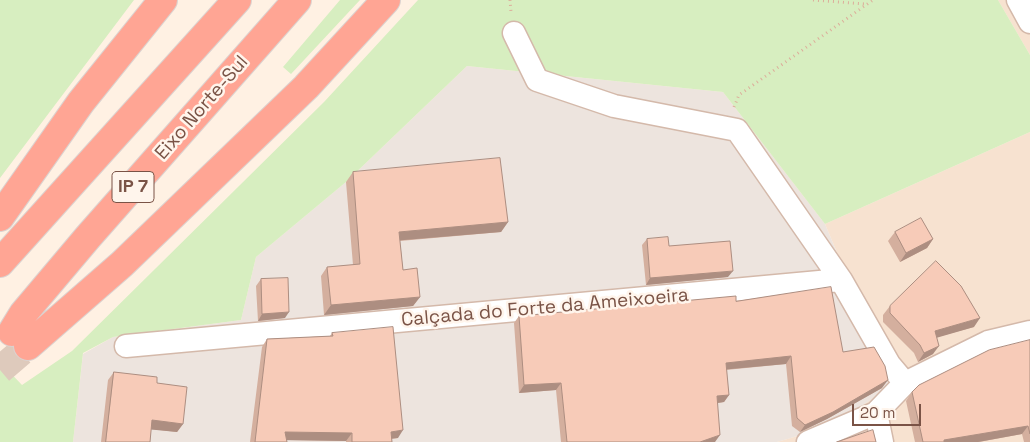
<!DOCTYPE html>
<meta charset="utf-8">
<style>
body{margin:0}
#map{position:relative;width:1030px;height:442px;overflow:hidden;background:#fff1e3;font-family:"Space Grotesk",sans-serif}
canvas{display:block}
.scale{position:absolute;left:852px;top:404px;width:69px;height:22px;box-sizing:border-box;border:2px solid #7a5346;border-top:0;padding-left:6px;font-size:15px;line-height:18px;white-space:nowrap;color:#7a5346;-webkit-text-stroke:4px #fff5ec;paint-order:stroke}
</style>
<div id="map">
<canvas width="1030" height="442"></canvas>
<div class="scale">20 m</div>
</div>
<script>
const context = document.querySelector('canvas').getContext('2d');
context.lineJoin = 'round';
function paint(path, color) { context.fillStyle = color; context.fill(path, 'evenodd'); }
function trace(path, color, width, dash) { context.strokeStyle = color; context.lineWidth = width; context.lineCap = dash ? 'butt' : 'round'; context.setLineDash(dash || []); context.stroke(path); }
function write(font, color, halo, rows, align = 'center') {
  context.font = font + ' "Space Grotesk",sans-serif'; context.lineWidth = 5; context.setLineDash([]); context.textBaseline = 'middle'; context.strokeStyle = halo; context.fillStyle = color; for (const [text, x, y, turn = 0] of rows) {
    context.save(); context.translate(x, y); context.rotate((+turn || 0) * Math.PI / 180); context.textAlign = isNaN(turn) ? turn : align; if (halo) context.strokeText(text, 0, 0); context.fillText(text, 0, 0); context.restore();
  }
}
paint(new Path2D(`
 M998,0H1030V55Z
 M1030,132V442H777L828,427L893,385L825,224Z`), '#f7e2d0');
paint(new Path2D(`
 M467,66L723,92L825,224L893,386L828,427L777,442H73L83,354L113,337L241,320L256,257L346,182Z`), '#ede4de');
paint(new Path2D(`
 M0,0H134L0,178Z
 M340,0H360L291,74L283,67Z
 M418,0H998L1030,55V132L825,224L723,92L467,66L346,182L256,257L241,320L113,337L83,353L73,442H0V362L22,385L72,351L324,102Z`), '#d7eec0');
trace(new Path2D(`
 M0,370L28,346`), '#decabc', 28, [28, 14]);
const minor = new Path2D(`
 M1018,0L1030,22
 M514,33L537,80L614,106L737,130L841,280
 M126,346L841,280L889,364L905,383
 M876,413L882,442
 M808,442L876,413L905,383L988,342L1030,332`);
const highway = new Path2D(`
 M0,217L81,102L163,0
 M0,263L237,0
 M12,332L23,314L88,237L297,0
 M28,346L122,264L306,87L386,0`);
trace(minor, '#d4b9aa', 25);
trace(highway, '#dcd2cf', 30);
trace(new Path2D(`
 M510,0L511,12
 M813,0L865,4
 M734,107L739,95L873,0`), '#dcad9a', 3, [1, 4]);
trace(minor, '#fff', 22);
trace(highway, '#ffa594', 28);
paint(new Path2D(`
 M353,172L508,222L501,232L400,241L403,270L420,297L413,306L324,315L321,276L327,267L353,265L346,182Z
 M895,232L933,239L927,248L900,262L888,241Z
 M647,239L669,246L728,277L646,285L642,245Z
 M261,279L285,318L258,321L256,286Z
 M736,301L843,352L882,388L827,419L800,432L792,426L786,364L726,370L729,395L724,402L717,403L715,442H561L556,390L519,393L514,323L519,316Z
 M890,306L974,327L937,337L933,354L918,362L914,353L883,322V315Z
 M332,333L398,438L392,439V442H346V441L286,440L287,442H250L262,347L267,339L330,336Z
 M1030,340V442H1024L1022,434L979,442H915L906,401L912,392Z
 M114,372L157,383L183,424L177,432L151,429L150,442H101L108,380Z`), '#d4af9e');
paint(new Path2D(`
 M508,222L501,232L392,241L399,232Z
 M933,239L927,248L900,262L906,253Z
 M733,271L728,277L646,285L650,278Z
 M420,297L413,306L324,315L331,305Z
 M289,312L285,318L258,321L262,314Z
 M980,318L974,327L929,340L935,331Z
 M939,346L933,354L918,362L924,353Z
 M791,356L786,364L720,370L726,363Z
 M888,380L882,388L827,419L800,432L805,425Z
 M561,383L556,390L519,393L524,385Z
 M729,395L724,402L711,404L717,396Z
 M152,420L183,424L177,432L146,429Z
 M1028,426L1022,434L978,442H942L944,440Z
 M403,430L398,438L385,439L391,432Z
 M285,432L352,433L346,441L280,440Z
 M720,435L715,442H700Z`), '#ad8e81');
const building = new Path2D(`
 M500,158L508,222L399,232L403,270L417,268L420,297L331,305L327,267L360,264L353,172Z
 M921,218L933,239L906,253L895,232Z
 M668,237L669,246L730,241L733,271L650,278L647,239Z
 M936,261L961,286L980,318L935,331L939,346L924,353L920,345L890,313V306Z
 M288,278L289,312L262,314L261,279Z
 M831,287L843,352L874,347L885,366L888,380L833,412L805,425L797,418L791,356L726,363L729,395L717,396L720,435L700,442H567L561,383L524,385L519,316L736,296V301Z
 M393,327L403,430L391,432L392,442H352V433L285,432L287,442H255L267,339L333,336L332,333Z
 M1030,340V434L1028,426L944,440V442H923L912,392L919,385L989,350Z
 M114,372L157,377V383L187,387L183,424L152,420L150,442H106Z
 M873,430L876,442H837Z`);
paint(building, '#f7cbb8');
trace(building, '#ad8e81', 1);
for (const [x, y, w] of [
 [133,187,42]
]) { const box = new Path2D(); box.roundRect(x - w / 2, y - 15.5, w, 31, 4); context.fillStyle = '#fff5ec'; context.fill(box); trace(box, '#7a5346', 1); }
write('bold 18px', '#7a5346', null, [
 ["IP 7",133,187]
]);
write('19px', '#7a5346', '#fff5ec', [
 ["Eixo Norte-Sul",202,108,-49],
 ["Calçada do Forte da Ameixoeira",545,308,-5]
]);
</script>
